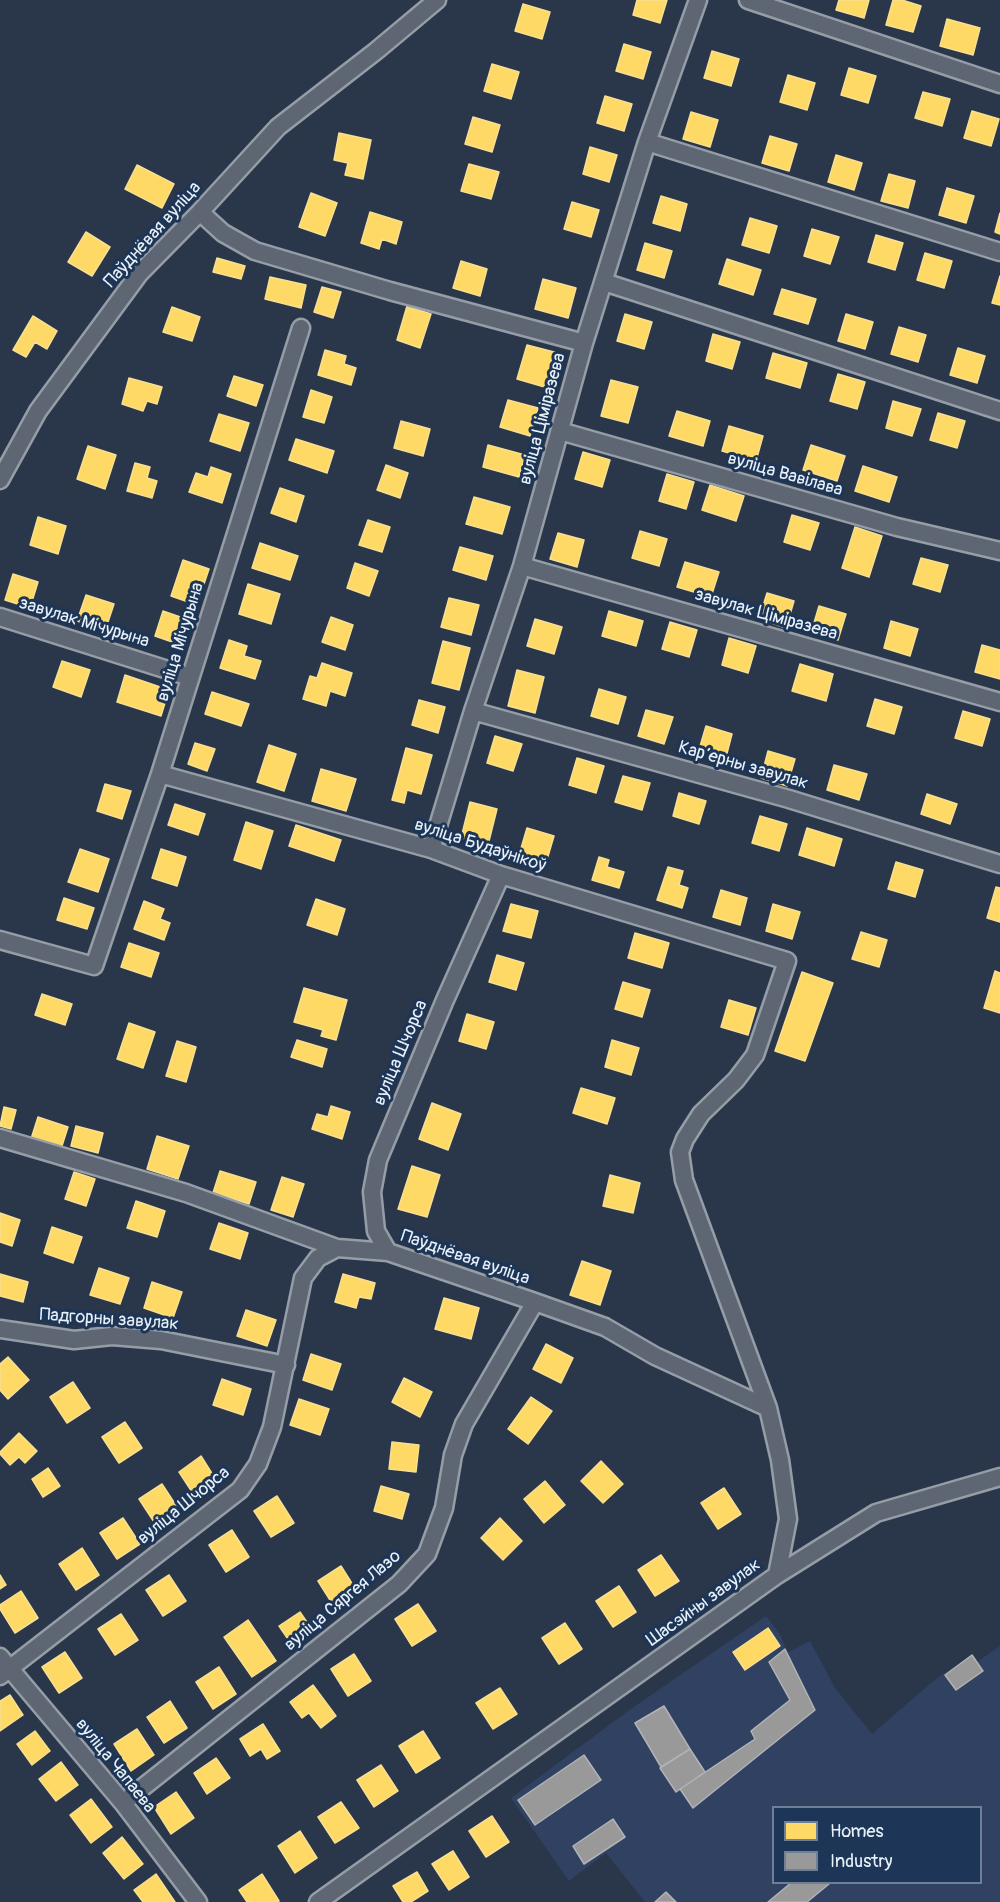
<!DOCTYPE html>
<meta charset="utf-8">
<style>
body{margin:0}
#map{position:relative;width:1000px;height:1902px;overflow:hidden;background:#2a374a;font-family:Pangolin,sans-serif}
canvas{display:block}
.legend{position:absolute;left:772px;top:1806px;width:210px;height:78px;box-sizing:border-box;background:#1d3557;border:2px solid #6e8097;margin:0;padding:8px 10px;list-style:none;font-size:18px;color:#e8f1f8}
.legend li{display:flex;align-items:center;gap:12px;height:30px}
.legend b{width:30px;border:2px solid #6e8097}
</style>
<div id="map">
<canvas width="1000" height="1902"></canvas>
<ul class="legend">
<li><b style="height:16px;background:#ffd966"></b>Homes</li>
<li><b style="height:16px;background:#999"></b>Industry</li>
</ul>
</div>
<script>
const context = document.querySelector('canvas').getContext('2d');
context.lineJoin = 'round';
function paint(path, color) { context.fillStyle = color; context.fill(path, 'evenodd'); }
function trace(path, color, width, dash) { context.strokeStyle = color; context.lineWidth = width; context.lineCap = dash ? 'butt' : 'round'; context.setLineDash(dash || []); context.stroke(path); }
function write(font, color, halo, rows, align = 'center') {
  context.font = font + ' Pangolin,sans-serif'; context.lineWidth = 6; context.setLineDash([]); context.textBaseline = 'middle'; context.strokeStyle = halo; context.fillStyle = color; for (const [text, x, y, turn = 0] of rows) {
    context.save(); context.translate(x, y); context.rotate((+turn || 0) * Math.PI / 180); context.textAlign = isNaN(turn) ? turn : align; if (halo) context.strokeText(text, 0, 0); context.fillText(text, 0, 0); context.restore();
  }
}
paint(new Path2D(`
 M766,1616L781,1636L787,1653L810,1641L835,1688L872,1734L937,1678L972,1655L977,1662L1000,1646V1902H645L606,1853L569,1881L511,1798L628,1711ZM774,1808H980V1882H774Z`), '#314162');
const homes = new Path2D(`
 M637,0H667L660,23L633,15Z
 M839,0H869L864,18L836,10Z
 M893,0H902L921,6L913,32L886,25Z
 M523,4L550,12L542,39L515,31Z
 M947,19L980,28L973,55L940,46Z
 M624,44L651,52L643,79L616,71Z
 M712,51L739,59L731,86L704,78Z
 M492,64L519,72L511,99L484,91Z
 M849,68L876,76L868,103L841,95Z
 M788,75L815,83L807,110L780,102Z
 M923,92L950,99L942,126L915,118Z
 M605,96L632,104L624,131L597,123Z
 M972,111L999,119L991,146L964,138Z
 M691,112L718,120L710,147L683,139Z
 M473,117L500,125L492,152L465,144Z
 M339,133L371,140L363,179L345,175L348,163L334,160Z
 M770,136L797,144L789,171L762,163Z
 M590,147L617,155L609,182L583,174Z
 M836,155L862,163L854,190L828,182Z
 M469,164L499,172L491,199L461,191Z
 M137,165L174,184L162,208L125,189Z
 M889,174L915,181L908,208L881,201Z
 M947,188L974,196L966,223L939,215Z
 M311,193L337,203L325,236L299,227Z
 M661,196L687,204L680,231L653,223Z
 M572,202L599,210L591,237L564,229Z
 M370,212L402,222L396,244L382,239L379,249L361,243Z
 M1000,213V234L995,232Z
 M750,218L777,226L769,253L742,245Z
 M812,229L839,237L830,264L804,256Z
 M86,232L110,247L92,276L68,262Z
 M876,235L903,243L895,270L868,262Z
 M645,243L672,251L664,278L637,270Z
 M925,253L952,261L944,288L917,280Z
 M217,258L245,266L241,279L213,272Z
 M727,259L761,270L753,295L719,284Z
 M461,261L487,269L480,296L453,288Z
 M1000,276V305L992,303Z
 M270,277L306,285L301,308L265,299Z
 M543,279L576,288L568,318L535,309Z
 M322,287L341,292L333,318L314,312Z
 M782,289L816,299L808,324L774,314Z
 M407,306L431,314L420,348L397,340Z
 M172,307L200,317L192,341L163,332Z
 M625,314L652,322L644,349L617,341Z
 M846,314L873,322L865,349L838,341Z
 M33,316L57,331L47,349L35,342L26,357L13,350Z
 M899,327L926,335L918,362L891,354Z
 M713,334L740,342L732,369L706,361Z
 M527,345L558,353L548,388L517,379Z
 M958,348L985,356L977,383L950,375Z
 M325,350L346,356L344,364L356,368L351,385L318,375Z
 M773,353L807,363L800,388L766,378Z
 M838,374L865,382L857,409L830,401Z
 M234,376L263,385L256,406L227,396Z
 M129,378L162,387L157,404L147,401L143,411L122,404Z
 M611,380L638,387L628,423L601,416Z
 M311,390L332,397L324,423L303,417Z
 M508,400L538,408L530,436L500,427Z
 M893,401L921,409L912,436L886,428Z
 M677,411L710,421L703,446L669,436Z
 M938,413L965,421L957,448L930,440Z
 M219,414L249,423L240,451L210,441Z
 M401,421L430,429L423,456L394,448Z
 M729,426L763,436L756,461L722,451Z
 M296,439L334,451L327,473L289,460Z
 M488,445L525,455L519,477L483,467Z
 M811,445L845,456L837,481L803,470Z
 M88,446L116,455L105,489L77,479Z
 M583,452L610,460L602,487L575,479Z
 M135,463L150,467L147,478L157,481L152,498L127,491Z
 M386,465L408,473L400,498L377,490Z
 M863,466L897,477L889,502L855,491Z
 M211,467L231,474L222,503L189,492L196,473L208,477Z
 M667,474L694,482L686,509L659,501Z
 M710,485L744,496L736,521L702,510Z
 M280,488L304,496L296,522L271,513Z
 M474,497L510,507L502,534L466,524Z
 M792,515L819,523L810,550L784,542Z
 M38,517L66,526L58,554L30,545Z
 M368,520L390,527L382,552L359,545Z
 M855,527L882,536L869,577L842,568Z
 M640,531L667,539L659,566L632,558Z
 M558,533L584,540L577,567L550,559Z
 M260,543L298,556L290,580L252,568Z
 M460,547L493,556L486,580L453,570Z
 M921,558L948,565L940,592L913,584Z
 M183,560L209,569L197,605L171,596Z
 M685,562L719,572L711,597L677,587Z
 M355,563L378,571L369,596L347,588Z
 M13,574L38,582L30,608L5,600Z
 M248,584L280,594L271,624L239,614Z
 M767,593L794,601L786,628L759,619Z
 M86,595L114,604L105,631L77,621Z
 M449,598L479,605L471,635L441,627Z
 M819,606L846,614L838,640L811,633Z
 M163,611L186,619L178,644L155,636Z
 M609,611L643,621L636,646L602,636Z
 M331,617L353,625L345,650L322,642Z
 M535,619L562,627L554,654L527,646Z
 M891,621L918,629L910,656L884,648Z
 M670,622L697,630L689,657L662,649Z
 M729,638L756,646L748,673L722,665Z
 M229,640L247,646L244,656L261,661L255,679L220,668Z
 M443,641L470,648L459,690L432,683Z
 M982,645L1000,650V679L975,672Z
 M62,661L90,670L81,697L53,687Z
 M322,663L352,673L345,696L330,691L326,706L303,699L310,676L317,678Z
 M800,664L833,674L826,701L792,691Z
 M517,670L544,677L535,713L508,706Z
 M125,675L169,690L161,716L117,702Z
 M599,689L626,697L618,724L591,716Z
 M212,692L249,704L241,726L205,714Z
 M875,699L902,707L894,734L867,726Z
 M419,700L445,707L438,733L412,725Z
 M646,710L673,717L664,744L638,736Z
 M963,711L990,719L982,746L955,738Z
 M706,726L732,734L725,761L698,753Z
 M495,736L522,744L513,771L487,763Z
 M195,743L215,749L207,771L188,764Z
 M269,745L296,754L284,791L257,782Z
 M406,748L432,755L421,794L407,790L404,803L392,800Z
 M768,751L795,759L787,786L761,778Z
 M577,758L604,766L596,793L569,785Z
 M834,765L867,774L859,800L827,790Z
 M321,769L356,779L346,811L312,801Z
 M623,776L650,783L642,810L615,802Z
 M105,784L131,791L122,819L97,811Z
 M679,793L706,801L699,824L673,816Z
 M927,794L957,804L950,824L921,814Z
 M470,802L497,809L488,845L461,838Z
 M175,804L205,814L198,835L168,825Z
 M760,816L787,824L779,851L752,843Z
 M246,822L273,831L261,869L234,860Z
 M296,825L341,840L334,861L289,846Z
 M527,828L554,836L546,863L519,855Z
 M807,828L842,839L834,866L799,855Z
 M80,849L109,859L98,892L68,882Z
 M161,849L186,857L177,886L152,878Z
 M599,857L609,860L607,867L624,872L619,888L592,880Z
 M896,862L923,870L915,897L888,889Z
 M668,867L683,871L679,885L688,888L682,908L657,900Z
 M996,887L1000,888V922L987,918Z
 M721,890L747,898L740,925L713,917Z
 M64,898L94,908L87,929L57,920Z
 M316,899L345,909L337,935L307,925Z
 M144,901L164,909L160,919L170,923L164,940L134,929Z
 M511,904L538,911L531,938L503,931Z
 M773,904L800,912L792,939L766,931Z
 M861,932L887,940L879,967L852,959Z
 M635,933L669,943L662,968L628,958Z
 M129,943L159,953L151,977L121,967Z
 M497,955L524,963L516,990L489,982Z
 M995,971L1000,973V1013L984,1008Z
 M802,972L833,983L805,1061L775,1051Z
 M623,982L650,990L642,1017L615,1009Z
 M304,988L347,1000L336,1040L321,1036L323,1030L294,1022Z
 M42,994L72,1004L65,1025L35,1015Z
 M729,1000L756,1008L748,1035L721,1027Z
 M467,1014L494,1022L486,1049L459,1041Z
 M129,1023L155,1032L143,1068L117,1059Z
 M297,1040L327,1049L322,1067L291,1057Z
 M612,1040L639,1048L631,1075L605,1067Z
 M177,1041L196,1047L186,1082L166,1076Z
 M581,1088L615,1098L607,1124L573,1113Z
 M432,1103L461,1114L448,1150L419,1139Z
 M331,1106L350,1112L342,1139L312,1129L317,1114L328,1117Z
 M4,1107L16,1110L11,1129L0,1126Z
 M38,1117L68,1127L61,1149L31,1139Z
 M76,1126L103,1133L98,1153L71,1146Z
 M157,1136L189,1146L178,1179L147,1169Z
 M412,1166L440,1175L427,1217L398,1209Z
 M220,1171L256,1182L249,1204L213,1193Z
 M74,1172L95,1179L86,1206L65,1199Z
 M610,1175L640,1183L633,1213L603,1206Z
 M282,1177L304,1184L293,1217L271,1210Z
 M136,1201L165,1211L157,1237L127,1228Z
 M0,1213L20,1220L12,1246L0,1242Z
 M219,1223L248,1233L240,1259L210,1249Z
 M52,1227L82,1237L73,1263L44,1253Z
 M582,1261L611,1271L600,1305L570,1295Z
 M99,1268L129,1278L120,1304L90,1295Z
 M0,1274L28,1282L23,1302L0,1296Z
 M343,1274L375,1283L371,1299L359,1297L356,1308L335,1302Z
 M152,1282L182,1292L173,1318L144,1308Z
 M444,1298L479,1308L471,1339L435,1329Z
 M246,1310L276,1320L267,1346L237,1336Z
 M546,1344L573,1358L561,1383L533,1369Z
 M311,1354L341,1364L332,1390L303,1380Z
 M8,1357L29,1380L8,1399L0,1390V1364Z
 M404,1378L432,1392L420,1417L392,1402Z
 M222,1379L251,1389L243,1415L213,1405Z
 M73,1382L90,1408L67,1423L50,1397Z
 M531,1397L552,1411L528,1444L508,1429Z
 M299,1399L329,1409L320,1435L290,1425Z
 M125,1422L142,1448L119,1463L102,1437Z
 M19,1433L37,1451L25,1463L19,1457L10,1465L0,1454V1452Z
 M392,1442L419,1445L416,1472L389,1469Z
 M201,1456L218,1483L196,1498L179,1472Z
 M601,1461L623,1484L603,1503L581,1481Z
 M48,1468L60,1486L43,1497L32,1479Z
 M545,1481L565,1505L544,1523L524,1499Z
 M162,1484L179,1510L156,1525L139,1499Z
 M381,1486L409,1494L402,1519L374,1511Z
 M724,1488L741,1514L718,1529L701,1503Z
 M277,1496L294,1523L271,1537L254,1511Z
 M123,1518L140,1544L117,1559L100,1533Z
 M500,1518L522,1541L503,1560L481,1538Z
 M232,1530L249,1557L226,1572L209,1545Z
 M82,1548L99,1575L76,1590L59,1564Z
 M661,1555L679,1581L655,1596L638,1570Z
 M341,1566L358,1593L335,1608L318,1581Z
 M0,1575L6,1585L0,1589Z
 M169,1575L186,1601L163,1616L146,1590Z
 M619,1586L636,1612L613,1627L596,1601Z
 M21,1591L38,1618L15,1633L0,1609V1605Z
 M418,1604L436,1631L412,1646L395,1619Z
 M300,1612L313,1631L292,1645L279,1626Z
 M121,1614L138,1640L115,1655L98,1629Z
 M248,1620L276,1661L252,1677L224,1637Z
 M565,1623L582,1649L559,1664L542,1638Z
 M768,1628L780,1646L745,1670L733,1652Z
 M65,1652L82,1678L59,1693L42,1667Z
 M354,1654L371,1681L348,1696L331,1669Z
 M219,1667L236,1694L213,1709L196,1682Z
 M313,1685L336,1716L321,1728L309,1713L302,1718L290,1702Z
 M500,1688L517,1714L493,1729L476,1703Z
 M10,1695L23,1715L0,1731V1701Z
 M170,1701L187,1728L164,1743L147,1717Z
 M263,1724L280,1751L267,1759L261,1749L250,1756L240,1739Z
 M137,1729L154,1755L131,1771L114,1744Z
 M35,1731L50,1751L32,1765L17,1744Z
 M423,1731L440,1758L416,1773L399,1746Z
 M216,1758L230,1778L207,1794L194,1773Z
 M61,1762L78,1785L56,1801L39,1779Z
 M381,1765L398,1791L374,1807L357,1780Z
 M176,1792L194,1818L171,1834L154,1807Z
 M91,1799L112,1827L91,1843L70,1815Z
 M341,1802L359,1828L335,1843L318,1817Z
 M492,1816L509,1842L486,1857L469,1831Z
 M300,1831L317,1858L295,1873L278,1846Z
 M122,1837L143,1864L124,1879L103,1853Z
 M453,1851L469,1877L449,1890L432,1864Z
 M417,1872L428,1891L411,1902H403L393,1886Z
 M156,1874L175,1902H143L134,1890Z
 M262,1874L279,1901L277,1902H247L239,1890Z`);
paint(homes, '#ffd966');
trace(homes, '#f8e092', 1.5);
const industry = new Path2D(`
 M785,1649L815,1710L693,1808L680,1789L755,1739L751,1731L790,1700L769,1662Z
 M972,1655L983,1671L956,1690L945,1675Z
 M664,1706L690,1749L661,1767L635,1723Z
 M690,1749L705,1772L676,1792L660,1768Z
 M584,1755L601,1780L535,1825L518,1800Z
 M613,1819L625,1837L584,1864L573,1846Z
 M792,1882H828L829,1884L807,1902H768Z
 M666,1892L676,1902H655Z`);
paint(industry, '#999');
trace(industry, '#b1b3b6', 1.5);
const street = new Path2D(`
 M748,0L1000,84
 M647,142L1000,252
 M200,212L223,233L255,251L390,291L584,343
 M604,282L1000,411
 M560,431L897,527L1000,551
 M0,480L38,411L139,274L200,212L278,127L376,51L437,0
 M522,566L1000,702
 M0,617L190,677
 M473,711L789,799L1000,864
 M160,774L431,849L501,875L787,961L755,1055L736,1080L701,1114L685,1139L680,1152L684,1180L768,1408L780,1460L788,1519L777,1575
 M431,849L473,711L522,566L584,343L647,142L698,0
 M0,940L94,966L160,774L301,328
 M0,1138L186,1193L337,1248L388,1252L535,1302L605,1327L655,1356L768,1408
 M388,1252L376,1231L372,1192L378,1160L445,1000L501,875
 M0,1329L74,1340L112,1336L161,1340L286,1365
 M0,1657L123,1803L198,1902
 M0,1676L240,1490L258,1464L272,1427L303,1278L318,1258L337,1248
 M123,1803L399,1584L427,1554L444,1508L453,1455L464,1424L535,1302
 M318,1902L777,1575L876,1513L1000,1477`);
trace(street, '#959da7', 21);
trace(street, '#5d6672', 16);
write('18px', '#e8f1f8', '#1d3557', [
 ["Паўднёвая вуліца",153,235,-48],
 ["вуліца Ціміразева",543,419,-75],
 ["вуліца Вавілава",785,475,16],
 ["завулак Ціміразева",766,615,16],
 ["завулак Мічурына",84,623,17],
 ["вуліца Мічурына",181,642,-73],
 ["Карʼерны завулак",743,766,16],
 ["вуліца Будаўнікоў",480,846,18],
 ["вуліца Шчорса",401,1053,-67],
 ["Паўднёвая вуліца",465,1258,19],
 ["Падгорны завулак",109,1320,4],
 ["вуліца Шчорса",184,1506,-39],
 ["вуліца Сяргея Лазо",343,1601,-40],
 ["Шасэйны завулак",704,1603,-36],
 ["вуліца Чапаева",115,1766,51]
]);
</script>
